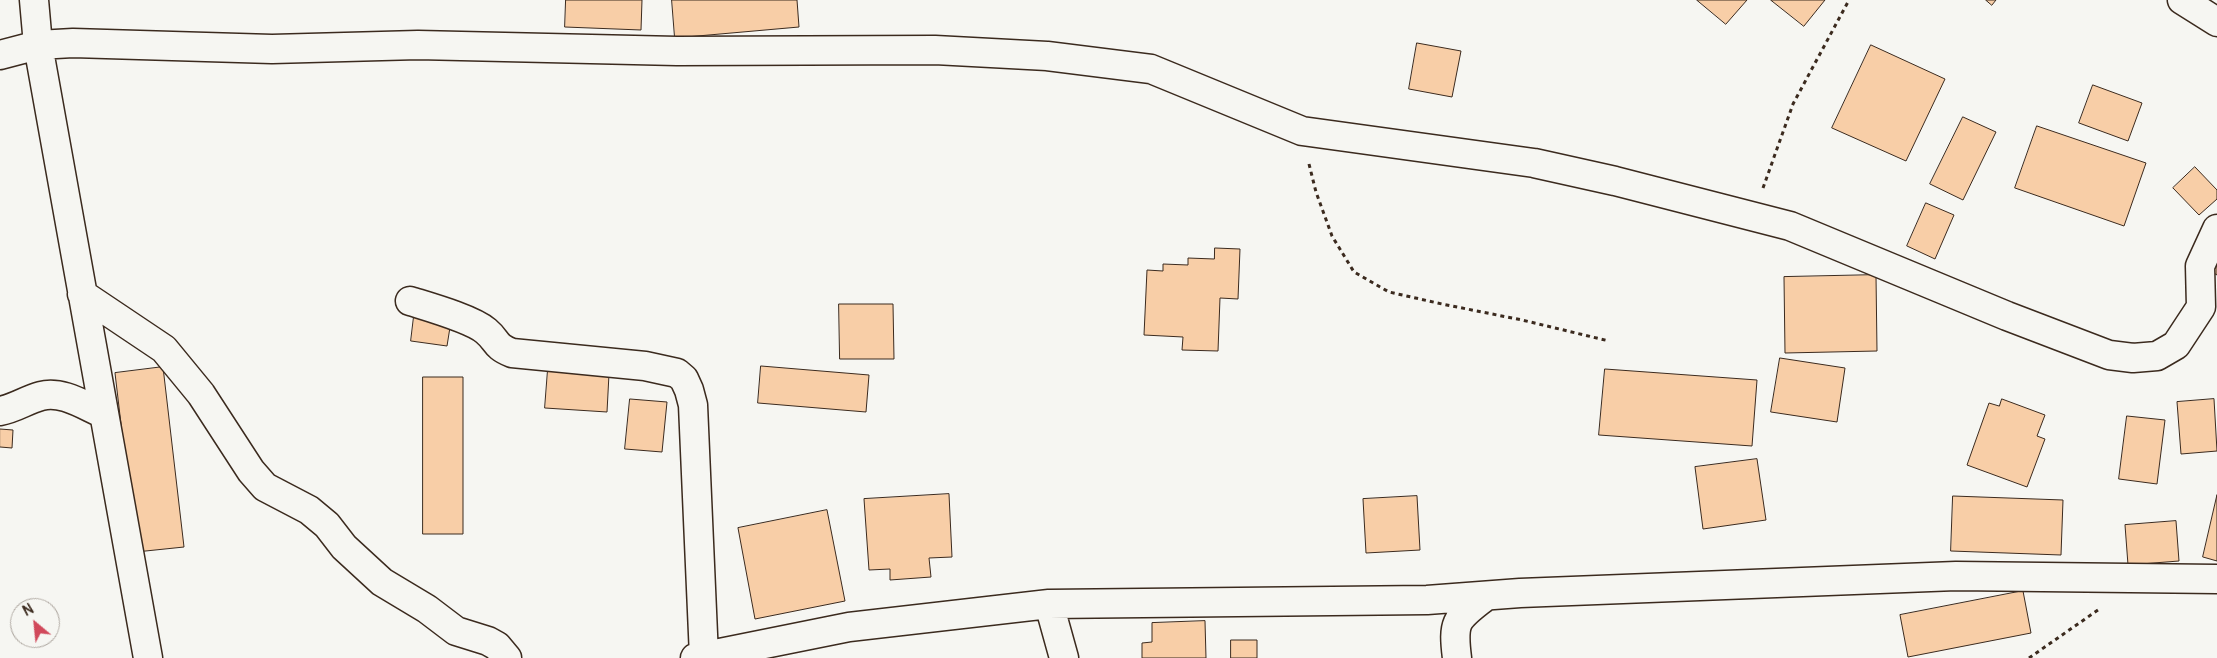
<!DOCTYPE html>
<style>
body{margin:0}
#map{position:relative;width:2217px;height:658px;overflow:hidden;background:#f6f6f2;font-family:Pangolin,sans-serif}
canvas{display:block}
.north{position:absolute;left:10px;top:598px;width:50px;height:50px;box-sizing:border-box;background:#f6f6f2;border:1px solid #aba49d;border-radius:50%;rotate:332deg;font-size:14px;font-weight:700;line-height:20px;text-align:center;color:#3b2a1e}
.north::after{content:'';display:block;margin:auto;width:18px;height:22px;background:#d1495b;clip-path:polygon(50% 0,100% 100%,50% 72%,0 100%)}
</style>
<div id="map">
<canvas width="2217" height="658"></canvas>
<div class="north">N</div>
</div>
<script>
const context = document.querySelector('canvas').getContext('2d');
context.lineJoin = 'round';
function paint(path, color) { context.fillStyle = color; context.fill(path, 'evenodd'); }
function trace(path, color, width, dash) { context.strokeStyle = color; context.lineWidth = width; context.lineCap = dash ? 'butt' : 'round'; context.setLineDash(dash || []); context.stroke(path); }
const building = new Path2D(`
 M566,0H642L641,30L565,27Z
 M672,0H797L799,27L675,38Z
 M1697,0H1747L1726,24Z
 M1771,0H1825L1804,26Z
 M1986,0H1996L1992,5Z
 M1417,43L1461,51L1452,97L1409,89Z
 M1871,45L1945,79L1906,161L1832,128Z
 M2093,85L2142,103L2128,141L2079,123Z
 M1963,117L1996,132L1963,200L1930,184Z
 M2037,126L2146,163L2124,226L2015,188Z
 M2195,167L2217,190V199L2199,215L2173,188Z
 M1926,203L1954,215L1935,259L1907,246Z
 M2217,238V275L2207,269Z
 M1215,248L1240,249L1238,299L1220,298L1218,351L1182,350L1183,337L1144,335L1147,270L1163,271V264L1188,265V258L1214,259Z
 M1876,275L1877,351L1785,353L1784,277Z
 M839,304H893L894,359H840Z
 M414,316L451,321L447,346L411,341Z
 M1780,358L1845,368L1837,422L1771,412Z
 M761,366L869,375L866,412L758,403Z
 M163,367L184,547L136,552L115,373Z
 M548,369L609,374L607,412L545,408Z
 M1605,369L1757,380L1752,446L1599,435Z
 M423,377H463V534H423Z
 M630,399L667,402L662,452L625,449Z
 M2002,399L2045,415L2037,436L2045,439L2027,487L1967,465L1989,403L1999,406Z
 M2214,399L2217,451L2181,454L2177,402Z
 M2127,416L2165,420L2157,484L2119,479Z
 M0,429L13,430L12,448L0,447Z
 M1757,459L1766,520L1703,529L1695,467Z
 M949,494L952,557L929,558L931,577L890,580V569L869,570L864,499Z
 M2217,495V561L2203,557Z
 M1417,496L1420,550L1366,553L1363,499Z
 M1953,496L2063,500L2061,555L1951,551Z
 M827,510L845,601L755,619L738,528Z
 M2176,521L2179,561L2128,565L2125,525Z
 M2023,591L2031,633L1908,657L1900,615Z
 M1205,621L1206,658H1142V643L1152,642V623Z
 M1231,640H1257V658H1231Z`);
paint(building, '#f8cea7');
trace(building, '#3b2a1e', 1);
const minor = new Path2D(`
 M34,0L38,45L148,658
 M2182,0L2217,22
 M0,55L38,45L73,43L272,49L418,45L677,51L935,50L1047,56L1151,69L1302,131L1534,163L1615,181L1790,226L2007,316L2109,355L2133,358L2157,356L2176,345L2201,307L2200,266L2217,229
 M82,294L164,349L201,394L251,471L265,487L309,510L327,525L344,547L382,582L427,609L456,631L488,641L497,646L507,658
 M410,301C429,307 472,319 486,331C498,341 494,346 512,353L645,366L677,373L684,379L689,390L693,405L704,657
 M0,411C16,408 26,400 41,396C62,390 85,406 104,414
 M1049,604L1064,658
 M695,658L849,627L1049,604L1427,600L1520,593L1956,576L2217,579
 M1457,658C1452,619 1457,619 1486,596`);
trace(minor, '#3b2a1e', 31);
trace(new Path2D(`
 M1309,164L1316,192L1332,236L1354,272L1389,292L1442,304L1522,320L1609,341
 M1763,188L1793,104L1849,0
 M2029,658L2098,610`), '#3b2a1e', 3, [4, 4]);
trace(minor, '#f6f6f2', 28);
</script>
